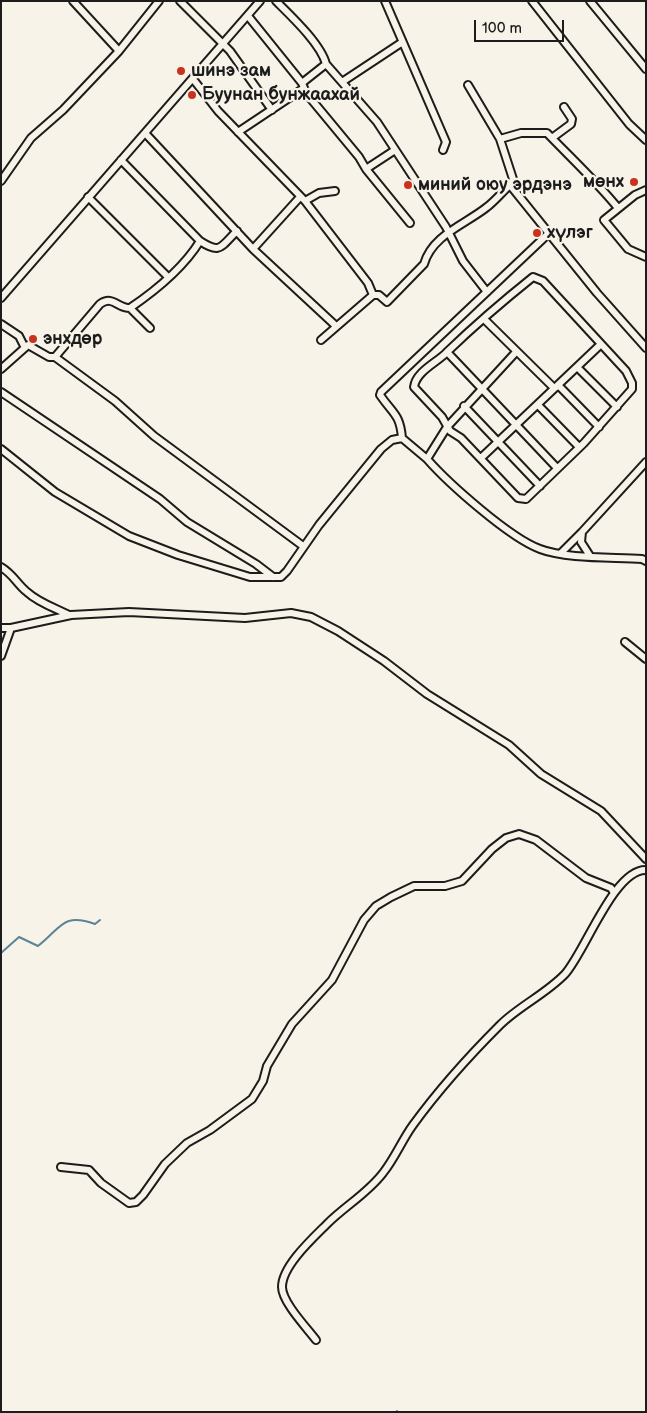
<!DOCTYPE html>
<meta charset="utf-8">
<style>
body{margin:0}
#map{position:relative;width:647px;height:1413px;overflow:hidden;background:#f7f3e8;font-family:"Balsamiq Sans",sans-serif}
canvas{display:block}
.frame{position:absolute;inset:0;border:2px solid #1c1c1c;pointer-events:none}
.scale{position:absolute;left:474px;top:20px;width:90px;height:22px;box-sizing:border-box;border:2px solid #1c1c1c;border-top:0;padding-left:6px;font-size:15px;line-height:18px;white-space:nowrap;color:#1c1c1c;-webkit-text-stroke:4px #f7f3e8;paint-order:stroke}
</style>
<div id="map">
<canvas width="647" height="1413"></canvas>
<div class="frame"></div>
<div class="scale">100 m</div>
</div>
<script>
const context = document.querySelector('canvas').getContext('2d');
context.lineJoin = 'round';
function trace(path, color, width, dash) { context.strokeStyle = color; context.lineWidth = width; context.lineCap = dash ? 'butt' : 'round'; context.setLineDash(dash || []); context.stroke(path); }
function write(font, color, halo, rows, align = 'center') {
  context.font = font + ' "Balsamiq Sans",sans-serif'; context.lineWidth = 4.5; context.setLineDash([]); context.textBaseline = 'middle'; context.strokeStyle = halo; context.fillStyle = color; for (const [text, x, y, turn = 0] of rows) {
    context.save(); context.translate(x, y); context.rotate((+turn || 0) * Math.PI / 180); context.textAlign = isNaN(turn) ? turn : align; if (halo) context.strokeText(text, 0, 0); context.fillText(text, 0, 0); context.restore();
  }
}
trace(new Path2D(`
 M1,953L19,937L38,946C61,928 63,912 95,924L100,920
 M396,1412L397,1411`), '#5c8396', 2);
const minor = new Path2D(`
 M73,1L119,51
 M180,1L230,51L272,110
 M276,1C291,16 321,44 326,64L377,122L446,227L463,261L487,292
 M385,1L446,142L443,150
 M532,1L629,124L646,140
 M590,1L646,69
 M248,16L302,83L306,93L359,157L366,169L410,223
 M193,79L218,111L305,201L368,283L373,295H379L387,302L424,264C432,235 466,224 487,207C495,201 502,192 510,185
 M342,82L401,43
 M302,83L326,64
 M468,85L500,139L513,179L510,185L597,293L646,348
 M238,132L304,88
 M145,133L253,249L336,326
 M552,138L571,124L572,119L564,107
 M500,139L521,133H547C571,158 596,181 618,208
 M121,160L200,241
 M366,169L395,150
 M1,181L31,138L63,110L119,51L159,1
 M646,190L635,195L604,220L628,249L646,257
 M88,197L168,277
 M305,201L319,193L335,191
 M253,249L300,197
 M533,277L543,281L626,371L632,383V389L584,443L526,499L518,498L461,438L450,431L442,417L414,387C416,371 438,362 447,352C474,326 503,301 533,277Z
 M1,298L260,1
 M130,308L150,328
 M484,319L554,388L559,386L562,389L599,427
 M1,324L19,336L24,346
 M321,340L373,295
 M447,352L557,468
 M516,352L447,427L427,459C449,484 510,538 540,549C566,559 613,557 642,559L646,561
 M55,357L100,304C113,295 117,308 130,308C155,291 184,267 200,241C221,255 221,246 237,231
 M577,367L617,407
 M1,369L28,345L49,357H55L115,401L154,436L303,546
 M1,392L160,499L187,522L256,564L273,577
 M538,405L579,447
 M464,406L540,486
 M402,438C400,414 393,414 380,395L381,392L548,234
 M1,449L55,492L129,536L178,555L250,577H281L287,571L319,525L381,449L392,440L402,438L427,459
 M481,458L600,345
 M561,553L582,532
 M590,556L581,542L582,532L646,462
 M1,567C14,575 16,583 27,592C39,603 55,608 69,615
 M1,628H11
 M625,642L646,659
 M1,656L11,628L71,615L129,612L245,618L291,613L311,617L338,631L384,661L427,694L509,745L541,774L601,811L646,859
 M61,1167L89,1170L101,1183L129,1203L136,1202L143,1195L165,1164L187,1143L210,1130L252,1099L263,1081L267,1066L292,1024L332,980L364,920L376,906L391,897L414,886H445L462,881L492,849L506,838L519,834L536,840L586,878L611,888L614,893
 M316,1340C307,1328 282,1302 282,1287C282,1266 313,1238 327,1224C345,1206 368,1193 383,1173C395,1158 402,1140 413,1125C437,1092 470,1055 500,1025C519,1006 546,994 565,974C585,952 614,869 646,870`);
trace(minor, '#1c1c1c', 10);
trace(minor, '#f7f3e8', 6);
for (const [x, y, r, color] of [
 [181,71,5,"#c8321e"],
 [192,95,5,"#c8321e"],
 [634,182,5,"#c8321e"],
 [408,185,5,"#c8321e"],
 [537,233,5,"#c8321e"],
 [33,339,5,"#c8321e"]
]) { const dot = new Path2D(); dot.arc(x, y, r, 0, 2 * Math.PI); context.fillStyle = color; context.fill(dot); trace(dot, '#f7f3e8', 2); }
write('bold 18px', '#1c1c1c', '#f7f3e8', [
 ["шинэ зам",191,71],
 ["Буунан бунжаахай",202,95],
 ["мөнх",624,182,"right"],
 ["миний оюу эрдэнэ",418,185],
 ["хүлэг",547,233],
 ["энхдөр",43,339]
], 'left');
</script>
